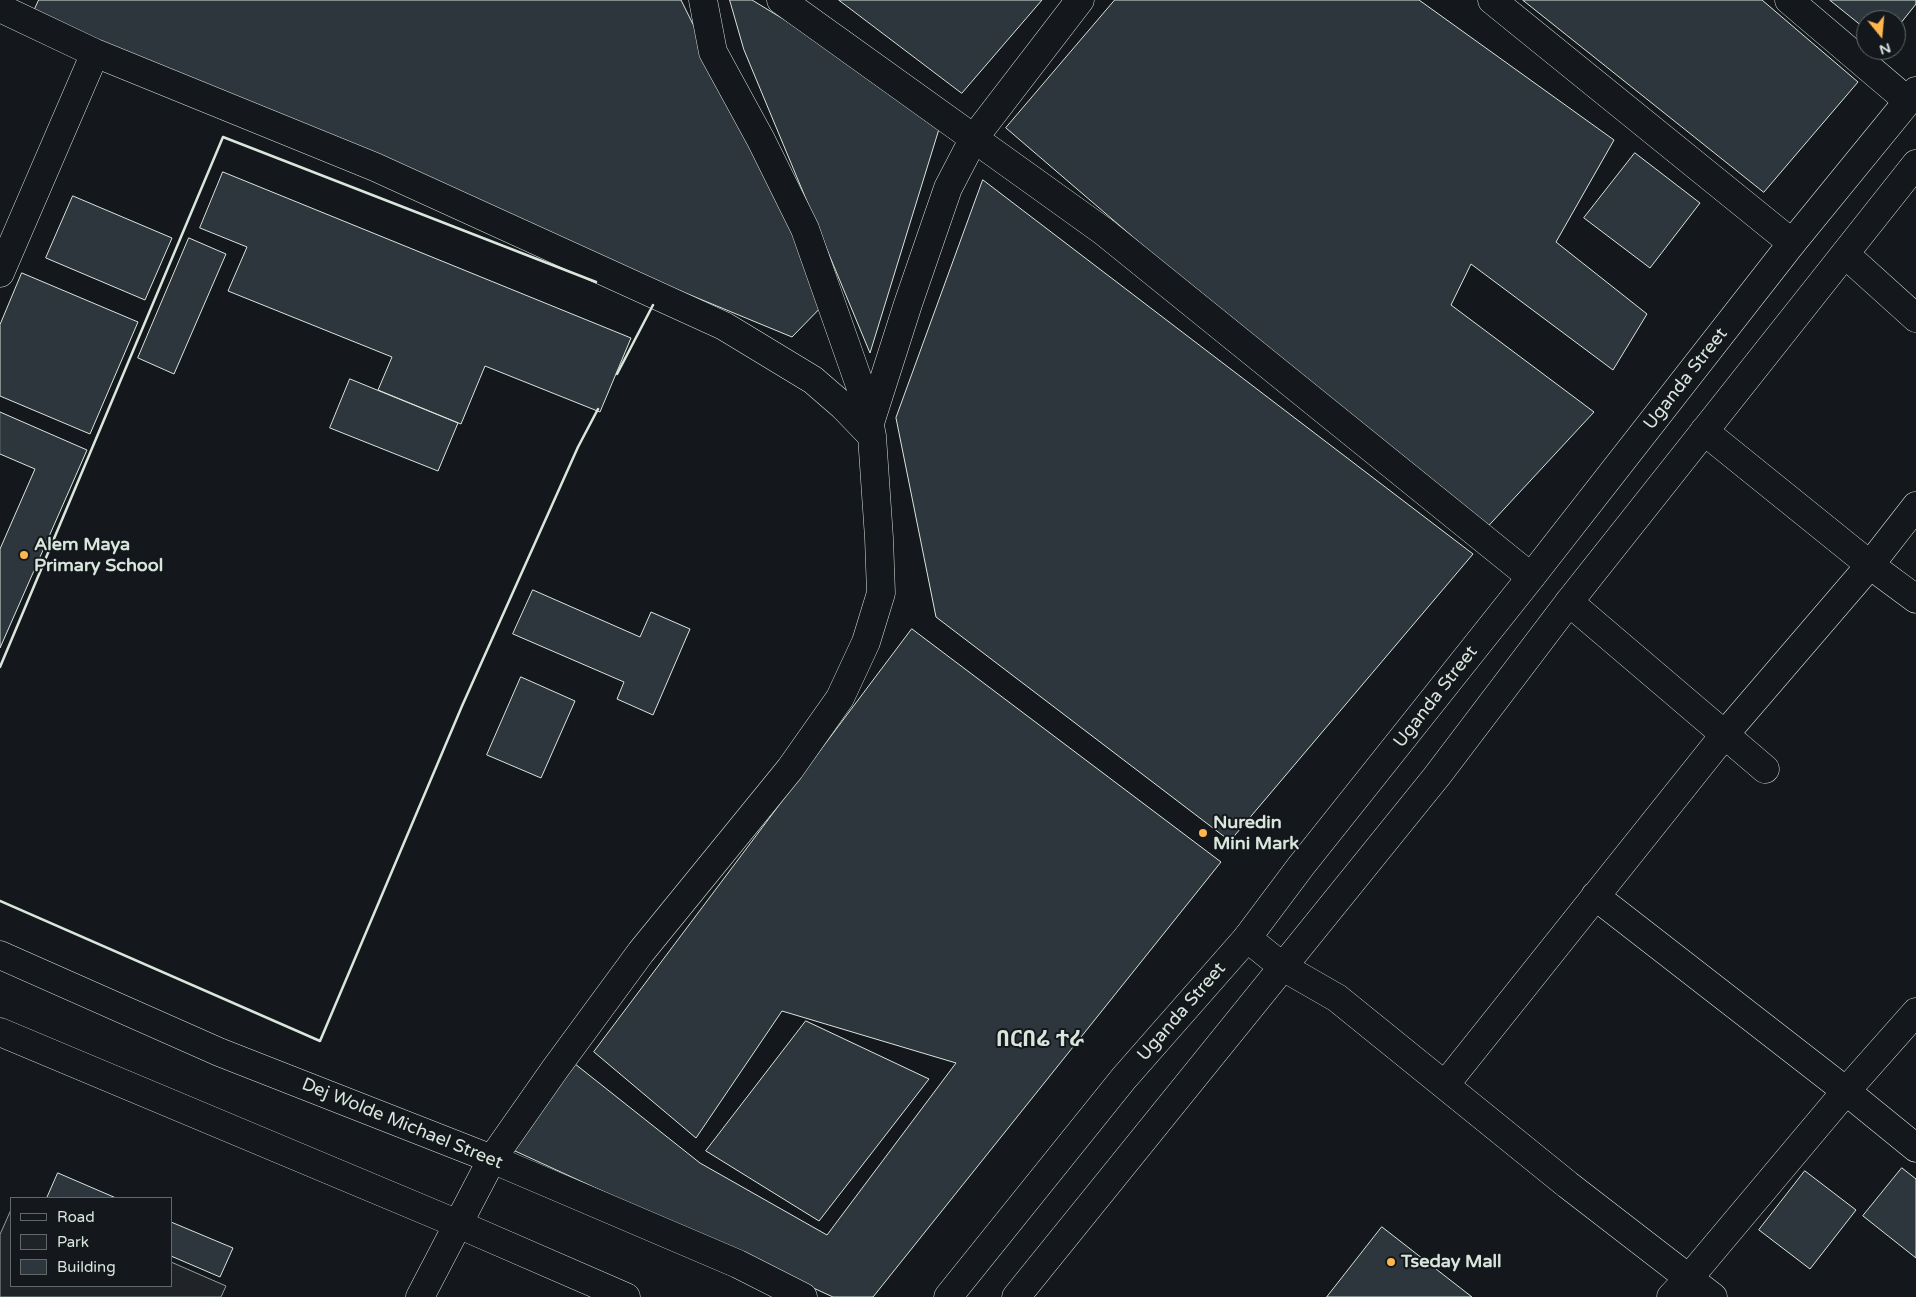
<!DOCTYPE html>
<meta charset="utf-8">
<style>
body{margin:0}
#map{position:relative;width:1916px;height:1297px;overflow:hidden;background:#14181c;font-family:"Varela Round",sans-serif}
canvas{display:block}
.legend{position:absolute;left:10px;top:1197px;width:162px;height:90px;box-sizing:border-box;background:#14181c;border:1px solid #626a69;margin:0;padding:6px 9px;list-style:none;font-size:15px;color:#d8e6dc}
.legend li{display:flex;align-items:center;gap:10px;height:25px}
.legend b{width:25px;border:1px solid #626a69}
.north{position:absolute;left:1856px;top:10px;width:50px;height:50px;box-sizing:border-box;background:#14181c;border:1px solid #626a69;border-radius:50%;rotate:163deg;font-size:14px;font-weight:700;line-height:20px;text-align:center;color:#d8e6dc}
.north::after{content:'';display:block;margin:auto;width:18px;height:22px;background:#ffb74d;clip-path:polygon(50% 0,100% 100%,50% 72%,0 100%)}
</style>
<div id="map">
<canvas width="1916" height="1297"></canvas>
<ul class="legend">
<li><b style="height:6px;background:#14181c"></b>Road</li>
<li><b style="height:14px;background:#202428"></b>Park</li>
<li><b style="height:14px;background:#2c363c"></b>Building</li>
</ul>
<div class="north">N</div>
</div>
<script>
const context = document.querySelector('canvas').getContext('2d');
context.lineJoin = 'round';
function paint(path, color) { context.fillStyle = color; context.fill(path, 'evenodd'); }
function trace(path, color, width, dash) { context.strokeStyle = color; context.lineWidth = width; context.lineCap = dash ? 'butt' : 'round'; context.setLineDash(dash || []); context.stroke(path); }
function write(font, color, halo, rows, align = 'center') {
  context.font = font + ' "Varela Round","Noto Sans Ethiopic",sans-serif'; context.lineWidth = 4; context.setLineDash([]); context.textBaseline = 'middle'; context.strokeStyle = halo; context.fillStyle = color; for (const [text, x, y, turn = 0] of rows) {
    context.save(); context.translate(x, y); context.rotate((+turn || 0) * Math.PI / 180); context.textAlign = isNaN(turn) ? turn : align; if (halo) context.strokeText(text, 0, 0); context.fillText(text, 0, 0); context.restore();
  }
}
const green = new Path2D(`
 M11,1210V1286H171V1262L226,1286L221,1297H0V1235Z`);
paint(green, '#202428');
trace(green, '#939e99', 1);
const building = new Path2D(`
 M39,0H681L829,299L792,337L29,22Z
 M730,0H752L943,116L870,353L744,50Z
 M839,0H1042L962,93Z
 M1115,0H1419L1614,140L1556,242L1647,314L1613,370L1471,264L1451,305L1594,412L1480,535L1006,128Z
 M1523,0H1762L1858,82L1764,192Z
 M1830,0H1916V4L1896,29V20H1866V29Z
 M1635,153L1700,203L1650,268L1584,218Z
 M223,172L631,338L600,412L485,366L461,424L378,390L392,357L228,291L247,247L200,228Z
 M983,180L1473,554L1230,841L936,617L896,418Z
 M73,196L172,238L145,300L46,258Z
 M189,238L226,254L174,374L138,358Z
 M22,273L138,322L90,434L0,396V325Z
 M350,379L458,423L438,471L330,428Z
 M0,412L87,450L0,648V549L35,469L0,454Z
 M533,590L640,637L651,612L690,629L653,715L617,699L624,682L513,634Z
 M912,629L1221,862L873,1297H833L502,1145L565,1056L700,1163L827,1235L956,1063L782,1011L696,1138L594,1052Z
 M521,677L575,701L541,778L487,755Z
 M806,1021L929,1079L819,1221L706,1151Z
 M1902,1168L1916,1179V1258L1863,1216Z
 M1805,1171L1856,1210L1810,1269L1759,1230Z
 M58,1173L116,1198H47Z
 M171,1222L233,1248L220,1277L171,1256Z
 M1382,1227L1472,1297H1327Z`);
paint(building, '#2c363c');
trace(building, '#d8e6dc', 1);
const minor = new Path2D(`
 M781,0L1103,231L1531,577
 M1492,0L1792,243
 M1789,0L1908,101
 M0,8L95,53L375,167L724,326L813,380L843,406L872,436
 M1845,254L1916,318
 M0,273L95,53
 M870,423L908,304L948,188L974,138L1080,0
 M1704,431L1870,565L1916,599
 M1569,602L1765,769
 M1595,896L1846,1091L1916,1148
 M1247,938L1283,967L1337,998L1568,1185L1713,1297
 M1445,1085L1725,734L1870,565L1916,506
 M420,1297L492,1159L555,1069L641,952L790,769L840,698L866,642L881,593L879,538L872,436L864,397L805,229L761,140L713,52L703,0
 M1671,1297L1689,1278L1846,1091L1916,1012`);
const major = new Path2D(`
 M0,955L219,1052L492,1159L738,1264L803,1297
 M0,1032L458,1224L626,1297
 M948,1297L1124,1078L1247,938L1301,866L1531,577L1792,243L1916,91
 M1016,1297L1437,776L1569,602L1916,164`);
trace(minor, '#d8e6dc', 29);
trace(major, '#d8e6dc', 29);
trace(minor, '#14181c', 28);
trace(major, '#14181c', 28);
trace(new Path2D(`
 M617,374L653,305
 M0,667L223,137L596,282
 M0,901L320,1041L462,706L578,447L598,409`), '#d8e6dc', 2.5);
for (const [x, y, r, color] of [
 [24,555,5,"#ffb74d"],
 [1203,833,5,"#ffb74d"],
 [1391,1262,5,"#ffb74d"]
]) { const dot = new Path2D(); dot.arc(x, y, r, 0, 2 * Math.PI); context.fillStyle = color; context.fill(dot); trace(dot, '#14181c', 2); }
write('18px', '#d8e6dc', '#14181c', [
 ["Uganda Street",1686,379,-52],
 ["Uganda Street",1436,697,-52],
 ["Uganda Street",1182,1012,-49],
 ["Dej Wolde Michael Street",402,1124,22]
]);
write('bold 18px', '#d8e6dc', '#14181c', [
 ["Alem Maya",34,545],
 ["Primary School",34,566],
 ["Nuredin",1213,823],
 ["Mini Mark",1213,844],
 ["Tseday Mall",1401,1262]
], 'left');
write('bold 22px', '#d8e6dc', '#14181c', [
 ["በርበሬ ተራ",1040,1040]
]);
</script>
